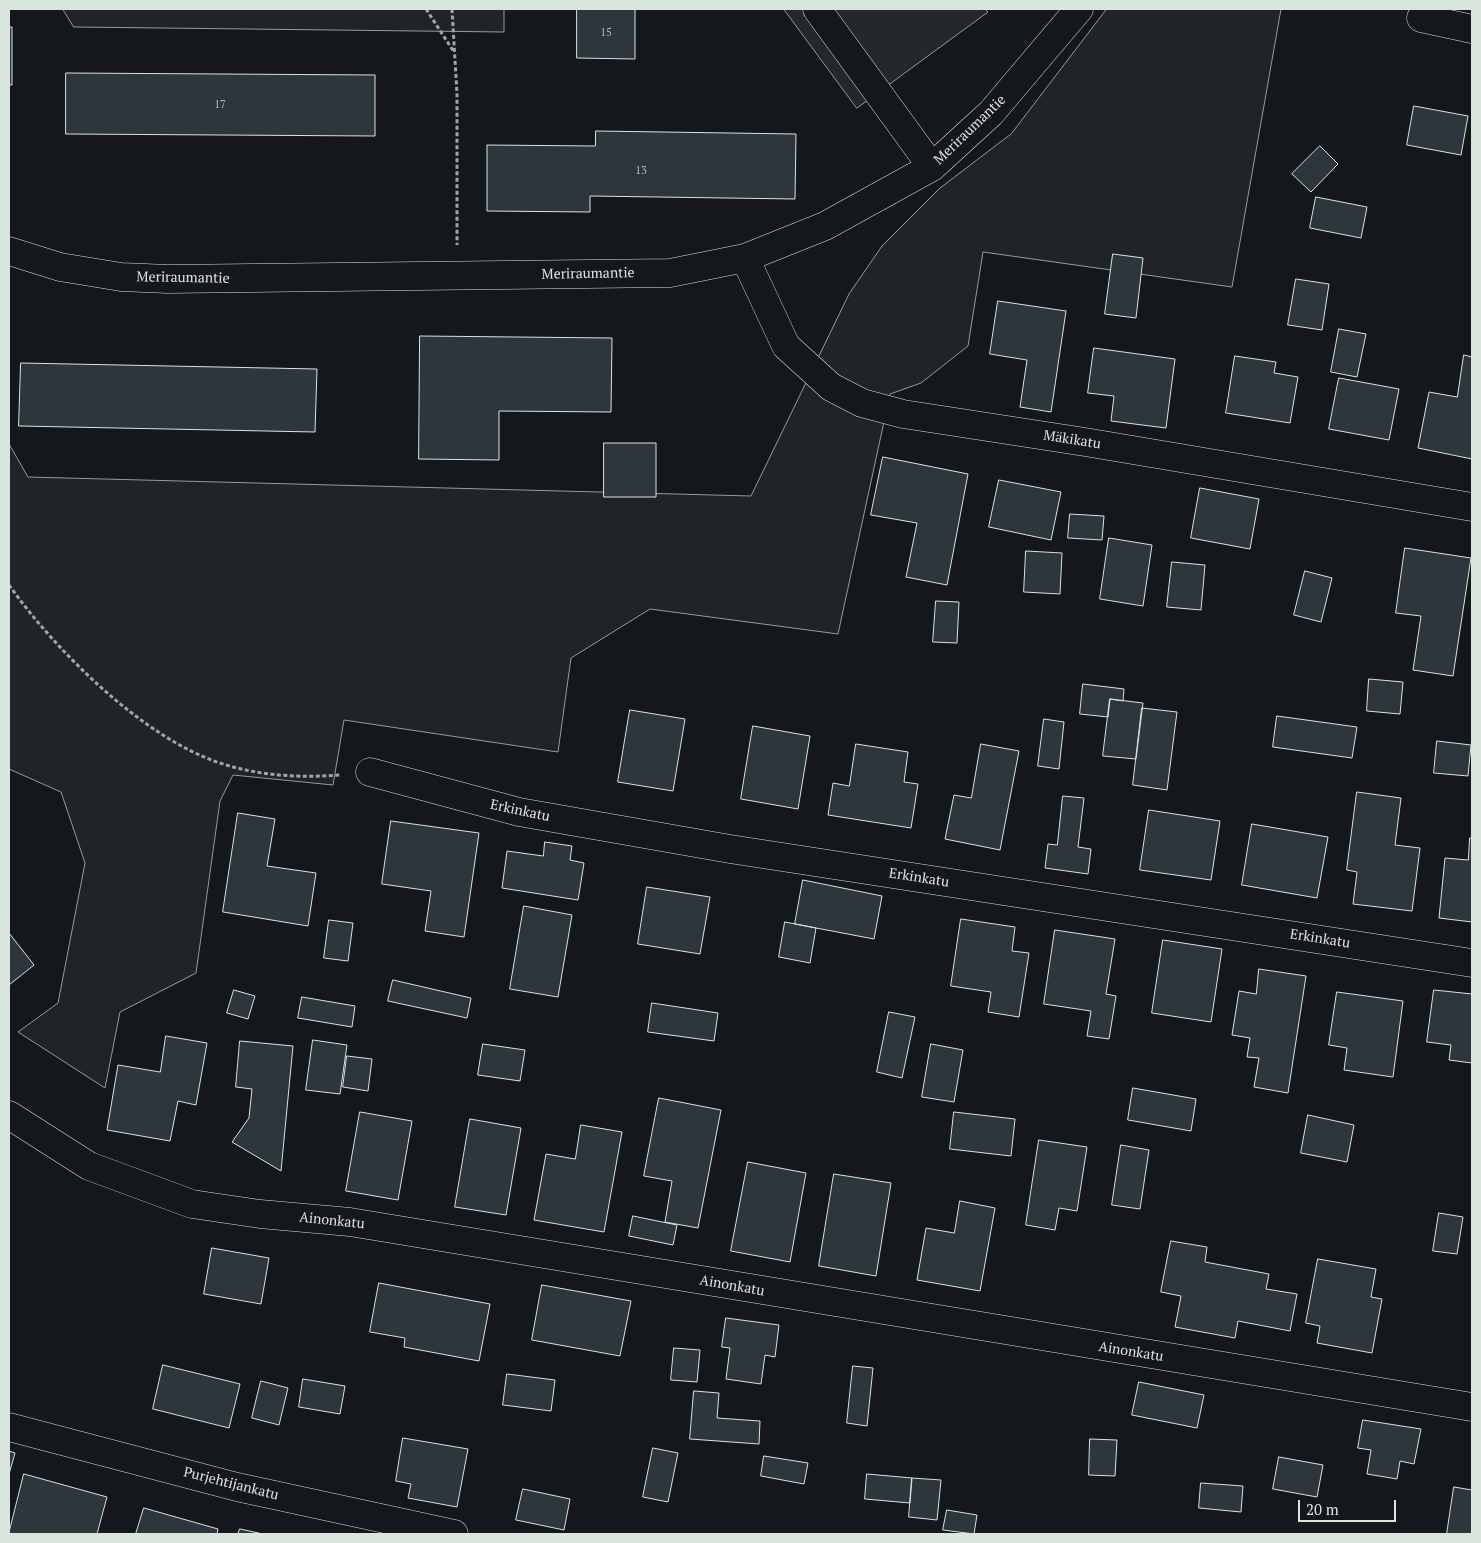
<!DOCTYPE html>
<meta charset="utf-8">
<style>
body{margin:0}
#map{position:relative;width:1481px;height:1543px;overflow:hidden;background:#14181c;font-family:"PT Serif",serif}
canvas{display:block}
.frame{position:absolute;inset:0;border:10px solid #d8e6dc;pointer-events:none}
.scale{position:absolute;left:1298px;top:1500px;width:98px;height:22px;box-sizing:border-box;border:2px solid #d8e6dc;border-top:0;padding-left:6px;font-size:15px;line-height:18px;white-space:nowrap;color:#d8e6dc;-webkit-text-stroke:4px #14181c;paint-order:stroke}
</style>
<div id="map">
<canvas width="1481" height="1543"></canvas>
<div class="frame"></div>
<div class="scale">20 m</div>
</div>
<script>
const context = document.querySelector('canvas').getContext('2d');
context.lineJoin = 'round';
function paint(path, color) { context.fillStyle = color; context.fill(path, 'evenodd'); }
function trace(path, color, width, dash) { context.strokeStyle = color; context.lineWidth = width; context.lineCap = dash ? 'butt' : 'round'; context.setLineDash(dash || []); context.stroke(path); }
function write(font, color, halo, rows, align = 'center') {
  context.font = font + ' "PT Serif",serif'; context.lineWidth = 4; context.setLineDash([]); context.textBaseline = 'middle'; context.strokeStyle = halo; context.fillStyle = color; for (const [text, x, y, turn = 0] of rows) {
    context.save(); context.translate(x, y); context.rotate((+turn || 0) * Math.PI / 180); context.textAlign = isNaN(turn) ? turn : align; if (halo) context.strokeText(text, 0, 0); context.fillText(text, 0, 0); context.restore();
  }
}
const green = new Path2D(`
 M63,9H504V32L74,27Z
 M1107,9H1281L1232,287L983,252L968,346L921,383L890,394L838,634L650,609L571,658L558,752L344,720L333,785L233,775L220,801L196,973L120,1012L105,1088L18,1032L58,1003L85,863L61,792L9,769V444L28,477L751,496L849,294L882,246L940,188L1011,134Z`);
paint(green, '#202428');
trace(green, '#939e99', 1);
const parking = new Path2D(`
 M784,9H985L988,12L857,108Z`);
paint(parking, '#24282b');
trace(parking, '#939e99', 1);
const building = new Path2D(`
 M577,9H635V59L577,58Z
 M9,27H12V85H9Z
 M66,73L375,75V136L66,134Z
 M1414,106L1468,116L1461,155L1407,145Z
 M596,131L796,134L795,199L590,196V212L487,211V145L595,146Z
 M1320,146L1338,164L1311,192L1292,174Z
 M1316,197L1367,207L1361,238L1310,228Z
 M1113,254L1143,258L1136,318L1105,314Z
 M1296,279L1329,284L1322,330L1288,325Z
 M998,301L1066,311L1051,412L1020,407L1027,360L990,354Z
 M1339,329L1366,334L1357,377L1331,372Z
 M420,336L612,338L611,412L499,411V460L419,459Z
 M1094,348L1175,359L1166,428L1111,421L1114,396L1088,393Z
 M1464,355L1472,357V459L1418,448L1429,392L1457,397Z
 M1235,356L1276,362L1274,373L1298,377L1290,423L1226,413Z
 M21,363L317,369L315,432L19,426Z
 M1339,378L1399,389L1389,440L1329,429Z
 M604,443H656V497H604Z
 M883,457L968,474L947,585L906,577L917,523L871,515Z
 M999,480L1061,492L1051,540L989,527Z
 M1200,488L1259,499L1250,549L1191,538Z
 M1070,514L1104,516L1102,540L1068,538Z
 M1109,538L1152,545L1143,606L1100,599Z
 M1405,548L1471,558L1453,676L1413,670L1421,616L1396,613Z
 M1026,551L1062,553L1060,594L1024,592Z
 M1172,562L1205,565L1201,610L1167,607Z
 M1305,571L1332,578L1321,622L1294,615Z
 M936,601L959,602L957,643L933,642Z
 M1369,679L1403,682L1400,714L1367,711Z
 M1083,684L1124,689L1123,701L1110,699L1108,717L1080,714Z
 M1110,699L1143,703L1136,759L1103,756Z
 M1142,708L1177,712L1167,790L1133,785Z
 M630,710L685,719L673,791L618,782Z
 M1277,716L1357,727L1352,758L1273,747Z
 M1044,719L1064,722L1059,769L1038,766Z
 M753,726L810,736L798,809L741,799Z
 M1437,741L1471,745L1468,776L1434,773Z
 M856,744L908,752L904,782L918,784L911,828L828,815L833,783L849,786Z
 M981,744L1019,751L1000,850L945,839L954,795L971,798Z
 M1357,792L1401,798L1395,845L1420,848L1412,911L1353,904L1357,872L1347,870Z
 M1063,796L1084,798L1078,847L1091,849L1088,874L1045,868L1048,844L1057,845Z
 M1149,810L1220,821L1211,880L1140,870Z
 M238,813L275,819L267,866L316,873L308,926L223,912Z
 M391,821L479,833L464,937L425,931L431,891L382,884Z
 M1252,824L1328,837L1317,898L1242,885Z
 M1470,838H1472V922L1439,918L1445,858L1468,860Z
 M545,842L572,846L570,860L584,863L578,900L502,888L507,851L543,856Z
 M803,880L882,896L874,939L795,924Z
 M647,887L710,897L700,954L638,944Z
 M524,906L572,915L558,997L510,989Z
 M961,919L1015,927L1012,951L1029,953L1019,1017L988,1012L991,992L951,986Z
 M329,920L353,923L348,961L324,958Z
 M785,922L816,928L810,963L779,957Z
 M1055,930L1115,939L1106,994L1116,996L1109,1039L1087,1036L1091,1011L1044,1004Z
 M9,933L34,965L9,985Z
 M1163,940L1222,949L1211,1022L1152,1013Z
 M1259,969L1306,976L1288,1093L1254,1087L1259,1058L1247,1057L1250,1038L1232,1035L1239,991L1256,994Z
 M393,980L471,998L467,1018L388,1001Z
 M234,990L255,996L248,1019L227,1013Z
 M1434,990L1472,994V1063L1449,1060L1451,1045L1427,1042Z
 M1337,992L1403,1001L1393,1077L1344,1070L1347,1048L1329,1045Z
 M302,997L355,1006L352,1027L298,1018Z
 M652,1003L718,1013L714,1041L648,1032Z
 M889,1012L915,1017L902,1078L877,1072Z
 M166,1036L207,1043L196,1105L178,1101L170,1141L107,1130L118,1065L160,1072Z
 M313,1040L347,1045L340,1094L306,1090Z
 M240,1041L293,1046L281,1171L232,1142L249,1118L252,1089L236,1087Z
 M483,1044L525,1050L520,1081L478,1075Z
 M931,1044L963,1050L954,1102L922,1097Z
 M347,1056L372,1059L368,1091L343,1087Z
 M1133,1088L1196,1099L1191,1131L1128,1120Z
 M659,1098L721,1110L698,1228L665,1222L672,1181L644,1176Z
 M360,1112L412,1121L398,1200L346,1191Z
 M954,1112L1015,1119L1011,1156L950,1149Z
 M1308,1115L1354,1125L1347,1162L1301,1153Z
 M470,1119L521,1128L506,1215L455,1207Z
 M581,1125L622,1132L604,1232L534,1220L546,1154L575,1159Z
 M1039,1140L1087,1147L1077,1211L1059,1208L1055,1230L1026,1225Z
 M1121,1145L1149,1150L1140,1209L1112,1205Z
 M748,1162L806,1173L790,1262L731,1251Z
 M834,1174L891,1183L876,1276L819,1266Z
 M960,1201L995,1208L980,1291L917,1280L926,1228L954,1233Z
 M1439,1213L1463,1217L1457,1254L1433,1251Z
 M633,1216L677,1225L673,1245L629,1236Z
 M1171,1241L1207,1247L1205,1262L1269,1274L1266,1289L1297,1294L1290,1331L1238,1321L1235,1338L1175,1327L1181,1296L1161,1292Z
 M212,1248L269,1258L261,1304L204,1294Z
 M1318,1259L1376,1269L1371,1297L1382,1299L1372,1353L1317,1343L1320,1326L1306,1323Z
 M379,1283L490,1304L479,1361L404,1347L405,1338L370,1332Z
 M542,1285L631,1301L620,1356L532,1340Z
 M726,1318L779,1325L775,1357L765,1355L761,1384L726,1379L730,1348L722,1347Z
 M674,1348L700,1350L697,1382L671,1380Z
 M163,1365L240,1384L229,1428L153,1409Z
 M853,1366L873,1368L867,1426L847,1423Z
 M507,1374L555,1380L551,1411L503,1405Z
 M303,1379L345,1386L340,1414L299,1407Z
 M261,1381L288,1388L279,1425L252,1418Z
 M1139,1382L1204,1395L1197,1428L1132,1415Z
 M694,1391L719,1393L717,1418L760,1421L759,1444L690,1439Z
 M1363,1420L1421,1429L1414,1464L1400,1461L1397,1479L1367,1474L1371,1450L1358,1448Z
 M403,1438L468,1449L457,1507L408,1498L411,1484L396,1481Z
 M1090,1439L1117,1440L1115,1476L1089,1475Z
 M653,1448L678,1453L668,1502L643,1497Z
 M9,1451L15,1453L9,1474Z
 M764,1456L808,1463L804,1484L761,1476Z
 M1279,1457L1323,1465L1317,1497L1273,1489Z
 M24,1474L107,1497L97,1534H9Z
 M867,1474L912,1478L910,1503L865,1499Z
 M912,1478L941,1480L937,1520L909,1517Z
 M1201,1483L1243,1486L1241,1512L1199,1508Z
 M1454,1487L1472,1490V1534H1447Z
 M523,1489L570,1499L564,1530L516,1520Z
 M144,1508L218,1529L217,1534H136Z
 M947,1510L977,1515L974,1534L943,1530Z
 M240,1529L263,1534H238Z`);
paint(building, '#2c363c');
trace(building, '#d8e6dc', 1);
const minor = new Path2D(`
 M817,9L932,167
 M1421,18L1472,29
 M9,251L60,267L121,277L168,279L670,273L745,258L825,226L932,167L991,113L1079,9
 M745,258L786,346L831,387L862,403L903,414L1085,442L1472,507
 M370,772L519,812L730,849L1472,963
 M9,1115L89,1166L192,1204L260,1214L350,1222L1472,1407
 M9,1427L237,1487L454,1534`);
trace(minor, '#d8e6dc', 29);
trace(new Path2D(`
 M426,9L454,52
 M452,9L457,94V245
 M9,585C55,650 143,738 220,763C259,776 299,778 340,775`), '#9da8a2', 3, [4, 2.5]);
trace(minor, '#14181c', 28);
write('11px', '#adbab4', null, [
 ["15",606,33],
 ["17",220,105],
 ["13",641,171]
]);
write('14px', '#d8e6dc', '#14181c', [
 ["Meriraumantie",970,130,-44],
 ["Meriraumantie",588,274,-1],
 ["Meriraumantie",183,278,1],
 ["Mäkikatu",1072,440,9],
 ["Erkinkatu",520,811,12],
 ["Erkinkatu",919,878,9],
 ["Erkinkatu",1320,939,9],
 ["Ainonkatu",332,1221,6],
 ["Ainonkatu",732,1286,10],
 ["Ainonkatu",1131,1352,9],
 ["Purjehtijankatu",231,1484,14]
]);
</script>
